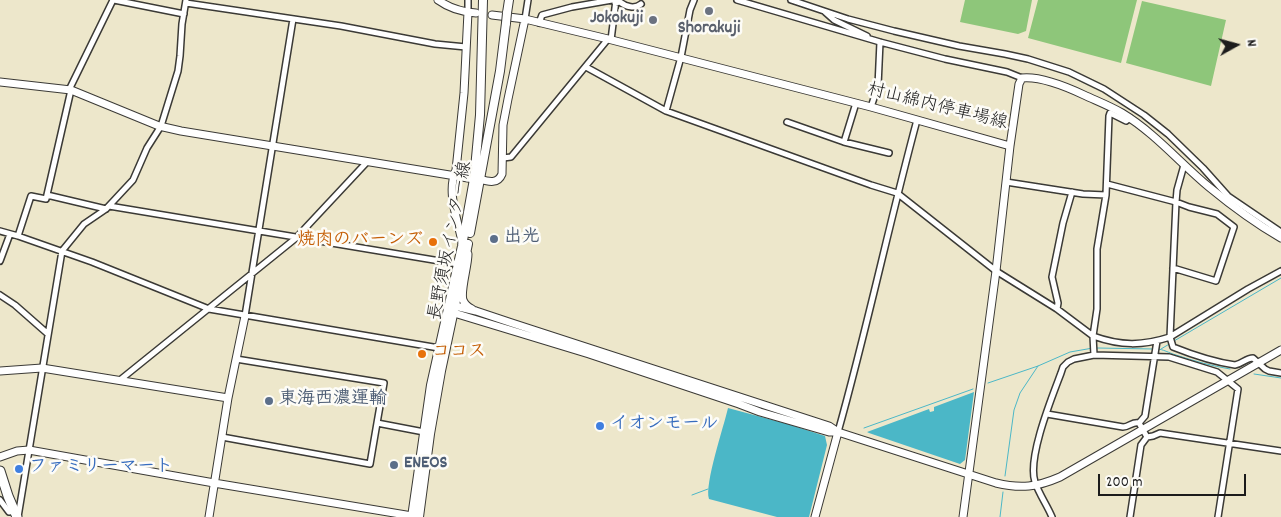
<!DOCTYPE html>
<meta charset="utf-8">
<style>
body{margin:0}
#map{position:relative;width:1281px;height:517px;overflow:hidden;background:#ede7cb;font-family:Dekko,sans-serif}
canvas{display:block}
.north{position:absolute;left:1211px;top:20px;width:50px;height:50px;-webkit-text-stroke:4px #fdfcf7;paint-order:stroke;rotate:83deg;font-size:14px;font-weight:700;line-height:20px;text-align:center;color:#1c1c1c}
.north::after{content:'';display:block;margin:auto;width:18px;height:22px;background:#1c1c1c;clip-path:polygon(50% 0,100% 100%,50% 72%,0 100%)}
.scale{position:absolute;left:1098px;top:474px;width:148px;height:22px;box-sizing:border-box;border:2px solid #1c1c1c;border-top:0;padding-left:6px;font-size:15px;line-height:18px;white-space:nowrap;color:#1c1c1c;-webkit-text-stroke:4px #fdfcf7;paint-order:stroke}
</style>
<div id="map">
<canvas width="1281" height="517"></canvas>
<div class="north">N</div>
<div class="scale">200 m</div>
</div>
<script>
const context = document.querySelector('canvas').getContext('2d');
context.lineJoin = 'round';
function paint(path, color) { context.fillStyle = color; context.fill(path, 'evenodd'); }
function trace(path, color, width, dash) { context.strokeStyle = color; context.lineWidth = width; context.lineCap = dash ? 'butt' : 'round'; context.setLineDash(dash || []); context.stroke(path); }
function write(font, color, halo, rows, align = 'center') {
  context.font = font + ' Dekko,"Klee One",sans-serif'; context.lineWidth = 5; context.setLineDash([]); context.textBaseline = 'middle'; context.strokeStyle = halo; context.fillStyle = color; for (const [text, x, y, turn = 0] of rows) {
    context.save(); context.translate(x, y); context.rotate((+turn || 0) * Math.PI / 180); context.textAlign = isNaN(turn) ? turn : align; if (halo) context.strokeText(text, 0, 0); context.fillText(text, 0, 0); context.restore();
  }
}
paint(new Path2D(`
 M965,0H1032L1026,31L1018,34L960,22Z
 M1038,0H1137L1121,63L1028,38Z
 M1142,1L1226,20L1211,86L1126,63Z`), '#8ec67a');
paint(new Path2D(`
 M974,392L965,460L960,464L869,433L867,432L929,409L930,412L934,411V407Z
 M728,408L791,425L825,436L827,445L809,517H777L709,499C704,485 724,426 728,408Z`), '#4bb7c7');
trace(new Path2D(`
 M1174,341L1281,278
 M1097,348L1153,349
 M1157,349C1163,349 1169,353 1176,355C1194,361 1212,366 1230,369
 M1161,349L1171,343
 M1254,374L1281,378
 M988,383L1038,366L1070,352L1093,348
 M864,428L973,389
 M1005,476L1014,410L1020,393L1038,366
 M692,495L708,489
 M1000,517L1003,492`), '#4bb7c7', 1);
const street = new Path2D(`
 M114,0L184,14
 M468,0V12
 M737,0L880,42L945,59L1007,72L1022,78
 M791,0L848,19L894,31L959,46L1005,54L1028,59L1069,72L1104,89L1144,115L1168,134L1203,168L1228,196L1281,232
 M186,3L341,26L435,44L466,47
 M615,3L620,2C626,7 635,9 641,4
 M825,12L834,20L867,36
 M525,19L528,0
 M539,23L542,15L572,7L612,0
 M611,40L616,0
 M586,67L666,111L871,185L897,193L996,271L1057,309L1093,336L1097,309V249L1106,195L1109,116L1110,113L1126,121L1130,118
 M69,90L113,0
 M871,107L878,86L880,42
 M666,111L681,57L690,10L694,0
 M787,122L844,142L856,103
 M844,142L889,153
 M503,158L511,157L608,39
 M1006,182L1083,194L1106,195
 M1107,184L1176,202L1189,207L1217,214L1234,227L1216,281L1173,268
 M47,195L106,209
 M109,206L458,264
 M0,231L18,236L92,262L209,309L439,348
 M18,236L31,196L46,199L71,90
 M0,261L10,234
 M0,295L15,305L48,334
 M1057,309L1058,303L1052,277L1063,223L1072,192
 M245,316L293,19
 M1170,337L1176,202L1177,190L1184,165
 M1170,337L1248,289L1281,271
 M1094,355L1093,336C1121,346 1142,346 1170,337L1173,347C1193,355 1214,362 1235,365C1242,364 1246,358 1253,358L1265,369L1269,371L1281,373
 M236,359L384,383L377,423
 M120,380L296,238L367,162
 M1047,414L1123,427C1129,427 1133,421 1139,423
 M838,432C867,329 889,224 917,120
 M222,437L370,464L377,423L424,432
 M1147,437L1153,436L1160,433L1281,451
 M0,500L9,512L14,511
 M18,517L62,251L84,224L106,209L133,180L147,148L161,126L178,71L180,56L182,24L186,0
 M1052,517C1047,505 1039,494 1035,482C1027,458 1052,397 1061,373L1063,367L1068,362L1074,359L1094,355L1169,357L1217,372L1238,389L1218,517
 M1130,517L1141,445L1147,437L1139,423L1145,416L1157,341`);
const secondary = new Path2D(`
 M438,0C449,8 463,12 476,13
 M492,15L525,19L608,39L871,107L1010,146
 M0,82L71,90L159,126L181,131L474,179
 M480,179C489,182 498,184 502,174L503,125L508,99L525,19
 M462,242C458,220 446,192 456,170L464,93L468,12
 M468,254C468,266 460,291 463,300C465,305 468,307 472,309
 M455,306L476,311L512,323L829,426L838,432H829L760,412L739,404L589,354L454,313L448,307Z
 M0,371L42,368L228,398
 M0,457L17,451L29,450L214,483L412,516
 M209,517L228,398L245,316
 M815,517L838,432L996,483C1021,489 1037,487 1060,477L1281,350
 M963,517L996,271L1010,146L1019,84L1022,78C1041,76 1067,87 1084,95C1097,101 1110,106 1122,113C1155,133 1180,163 1209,187C1232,206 1255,223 1281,238`);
const primary = new Path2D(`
 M507,13L509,0
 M470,233L500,71L506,23
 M412,517L431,385L462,246L474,179L480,115L483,0
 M419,517L430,434L441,371L468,244`);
const highway = new Path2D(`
 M0,471L8,496L17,517`);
trace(street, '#3b3a36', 8);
trace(secondary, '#3b3a36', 9);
trace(primary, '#3b3a36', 10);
trace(highway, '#3b3a36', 11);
trace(street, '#fff', 5);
trace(secondary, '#fff', 7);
trace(primary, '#fff', 8);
trace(highway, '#fff', 9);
const primaryBridge = new Path2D(`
 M506,23L507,13`);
trace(primaryBridge, '#3b3a36', 10, []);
trace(primaryBridge, '#fff', 8);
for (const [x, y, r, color] of [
 [709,11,5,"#6b7280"],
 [653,20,5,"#6b7280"],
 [494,239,5,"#5c6f8a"],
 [433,242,5,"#e8710a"],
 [422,354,5,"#e8710a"],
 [269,401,5,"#5c6f8a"],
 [600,426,5,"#3f7fe0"],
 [394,465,5,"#5c6f8a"],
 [19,469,5,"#3f7fe0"]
]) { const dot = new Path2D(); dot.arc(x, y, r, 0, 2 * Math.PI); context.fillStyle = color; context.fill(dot); trace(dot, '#fdfcf7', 2); }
write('bold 18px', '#5b616d', '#fdfcf7', [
 ["Jokokuji",643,20],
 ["Shorakuji",709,30,"center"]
], 'right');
write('18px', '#1c1c1c', '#fdfcf7', [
 ["村山綿内停車場線",937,108,14],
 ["長野須坂インター線",452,241,-79]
]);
write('bold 18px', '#4e5e75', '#fdfcf7', [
 ["出光",504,239],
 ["東海西濃運輸",279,401],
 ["ENEOS",404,465]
], 'left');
write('bold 18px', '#c56008', '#fdfcf7', [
 ["焼肉のバーンズ",423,242],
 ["ココス",432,354,"left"]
], 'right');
write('bold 18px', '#366cbe', '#fdfcf7', [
 ["イオンモール",610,426],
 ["ファミリーマート",29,469]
], 'left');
</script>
